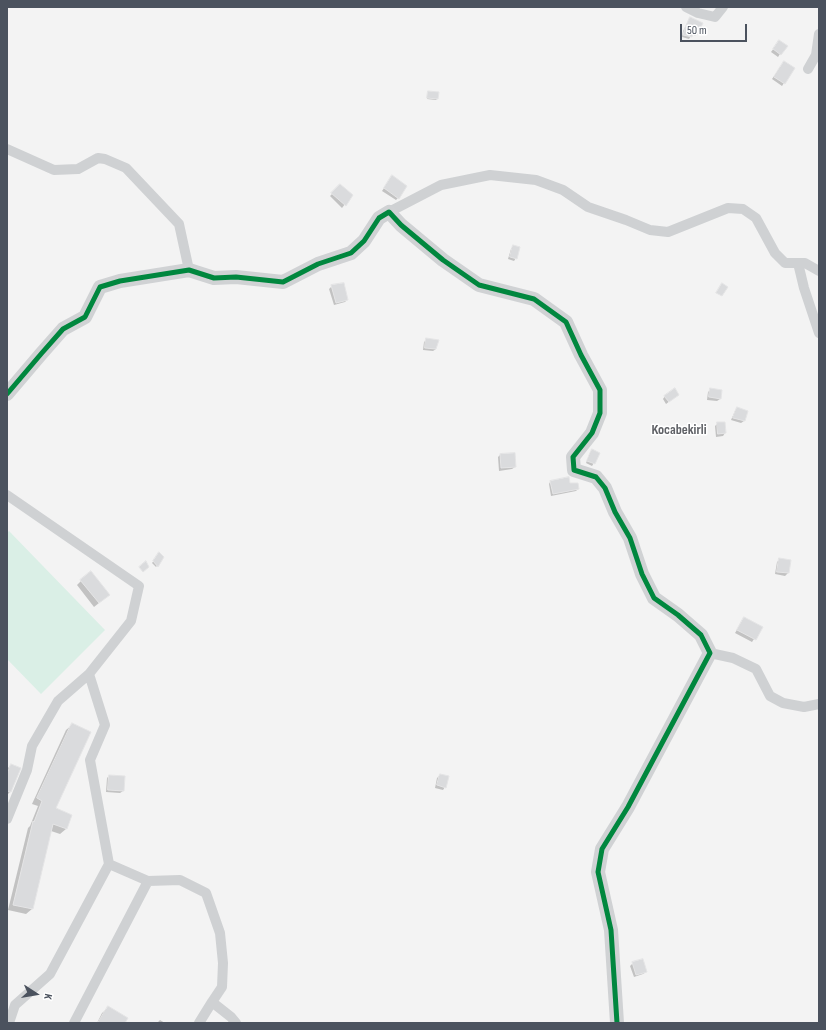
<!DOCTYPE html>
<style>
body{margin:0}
#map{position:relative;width:826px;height:1030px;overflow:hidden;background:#f3f3f3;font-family:"Sofia Sans Condensed",sans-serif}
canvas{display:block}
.frame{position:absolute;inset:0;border:8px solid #4b525e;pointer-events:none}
.north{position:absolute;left:16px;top:974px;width:40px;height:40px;-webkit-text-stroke:3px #fff;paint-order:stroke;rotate:102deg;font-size:11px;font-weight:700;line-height:16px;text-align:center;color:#4b525e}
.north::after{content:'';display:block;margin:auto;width:14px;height:18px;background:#4b525e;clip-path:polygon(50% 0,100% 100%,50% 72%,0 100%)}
.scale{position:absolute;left:680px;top:24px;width:67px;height:18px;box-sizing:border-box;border:2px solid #4b525e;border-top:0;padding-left:5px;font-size:12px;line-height:14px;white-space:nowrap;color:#4b525e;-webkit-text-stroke:3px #fff;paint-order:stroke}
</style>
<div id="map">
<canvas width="826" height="1030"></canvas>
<div class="frame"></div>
<div class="north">K</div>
<div class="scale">50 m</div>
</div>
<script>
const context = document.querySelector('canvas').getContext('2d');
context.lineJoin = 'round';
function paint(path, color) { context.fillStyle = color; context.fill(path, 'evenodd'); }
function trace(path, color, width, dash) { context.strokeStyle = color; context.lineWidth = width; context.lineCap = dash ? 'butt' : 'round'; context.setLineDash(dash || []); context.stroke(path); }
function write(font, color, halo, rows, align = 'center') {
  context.font = font + ' "Sofia Sans Condensed",sans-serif'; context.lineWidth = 3; context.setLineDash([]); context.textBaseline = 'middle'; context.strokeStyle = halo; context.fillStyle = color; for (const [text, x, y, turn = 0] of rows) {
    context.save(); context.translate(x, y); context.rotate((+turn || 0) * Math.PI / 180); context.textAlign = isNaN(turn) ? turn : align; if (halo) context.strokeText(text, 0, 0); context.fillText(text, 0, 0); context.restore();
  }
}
paint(new Path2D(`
 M9,531L105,630L41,694L7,659V533Z`), '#daefe6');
paint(new Path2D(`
 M690,18L697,33L695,36L692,34L689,39L682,37L683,31Z
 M777,44L780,54L778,57L771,52Z
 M784,62V83L782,86L772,79Z
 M428,92L437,99L436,100L427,99Z
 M390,179L398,198L396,200L382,191Z
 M340,186L352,195L342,208L330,196Z
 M513,246L516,258L514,261L508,259L511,249Z
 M332,286L347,300L345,302L334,305L329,289Z
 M427,339L436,349L433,351L423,350L424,342Z
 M711,389L720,399L717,401L707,400L708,392Z
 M665,396L675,397L666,404L663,399Z
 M737,408L747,411L744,421L741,423L731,420L735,411Z
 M718,423L725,433L723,436L716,437L715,426Z
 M592,450L594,463L592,466L586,463L590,453Z
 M500,455L515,467L512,469L499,471L498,457Z
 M550,482L569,484L578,489L576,491L551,496L549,484Z
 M159,554L163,558L156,567L152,563Z
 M780,559L790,561L788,573L785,576L775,574L777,562Z
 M81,581L104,599L94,607L77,585Z
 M744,618L762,627L752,642L735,633Z
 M72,725L54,809L71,815L66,829L60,834L51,831L32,909L26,914L8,910L28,828L30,826L38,806L32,804L66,730Z
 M11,765L10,792L7,795V769Z
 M440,775L445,787L443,790L435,788L437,778Z
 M109,776L123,791L120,793L106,792L107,778Z
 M633,963L646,972L643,974L634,977L630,966Z
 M108,1008L124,1023H97L102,1013Z
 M160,1020L165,1023H157Z`), '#0003');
const building = new Path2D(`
 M690,17L703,23L698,34L693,32L692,37L683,35L685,28Z
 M779,40L788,46L781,55L773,49Z
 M784,61L795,68L785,84L774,77Z
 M428,91L439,92L438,99L427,98Z
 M392,175L407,186L399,199L384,188Z
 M340,184L353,195L346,206L331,193Z
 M513,245L520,247L517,259L510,257Z
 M344,283L348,300L336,303L331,285Z
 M722,283L728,287L722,296L716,293Z
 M426,338L439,340L436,349L425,348Z
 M675,388L679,395L669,402L664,396Z
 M710,388L722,390L721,399L709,397Z
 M737,407L748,411L745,421L733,418Z
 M717,422H725L726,433L718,434Z
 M592,449L600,453L595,464L587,461Z
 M515,453L516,467L501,468L500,454Z
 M569,477L570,483H578L579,489L553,494L550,481Z
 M159,552L164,557L158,567L153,561Z
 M779,558L791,560L789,573L777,572Z
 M146,561L149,567L143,572L139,567Z
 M91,571L110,595L99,603L80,580Z
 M744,617L763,627L756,640L737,630Z
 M72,723L91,732L56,808L72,815L67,829L53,824L33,909L13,905L33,821L34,822L42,801L37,798Z
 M11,764L21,768L11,792L7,791V775Z
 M440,774L449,776L446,788L437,785Z
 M109,775L125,776L124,791L108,790Z
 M643,959L647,972L636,975L632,962Z
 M108,1006L128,1018L125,1023H98Z`);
paint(building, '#dadbdd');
trace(building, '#e4e4e5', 1);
trace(new Path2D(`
 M686,7L698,13L715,17L723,7
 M808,69L816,55L819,34
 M7,149L54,170L78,169L98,158L105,159L126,168L179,224L189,270
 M389,212L441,185L490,175L536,180L563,190L588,207L626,220L650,230L668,232L728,208L743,209L756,218L775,253L785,263H805L819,271
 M798,263L804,288L819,333
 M7,495L139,586L131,621L89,674L58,701L32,746L27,770L7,819
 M710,653L733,658L756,669L770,696L783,703L804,707L819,704
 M109,864L148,881L180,880L206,893L220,933L223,963L222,987L212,1002L231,1017L236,1023
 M9,1023L15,1005L50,974L109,864L90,760L105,725L89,674
 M74,1023L148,881
 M199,1023L212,1002`), '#cfd1d3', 10);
trace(new Path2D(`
 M7,394L41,354L63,329L85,317L100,287L120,281L189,270L214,278L236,277L283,282L318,264L351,253L364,241L379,218L389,212L401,225L443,260L479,285L534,299L566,322L581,355L600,390V413L592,433L573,457L574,470L596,477L605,488L615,512L630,538L642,574L654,598L678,615L701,635L710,653L628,807L602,849L598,872L611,930L617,1023`), '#d0d2d4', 14);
trace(new Path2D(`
 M7,394L41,354L63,329L85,317L100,287L120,281L189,270L214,278L236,277L283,282L318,264L351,253L364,241L379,218L389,212L401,225L443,260L479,285L534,299L566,322L581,355L600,390V413L592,433L573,457L574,470L596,477L605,488L615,512L630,538L642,574L654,598L678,615L701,635L710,653L628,807L602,849L598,872L611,930L617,1023`), '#00873e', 5);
write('bold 14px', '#5f6166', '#fff', [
 ["Kocabekirli",679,430]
]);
</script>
